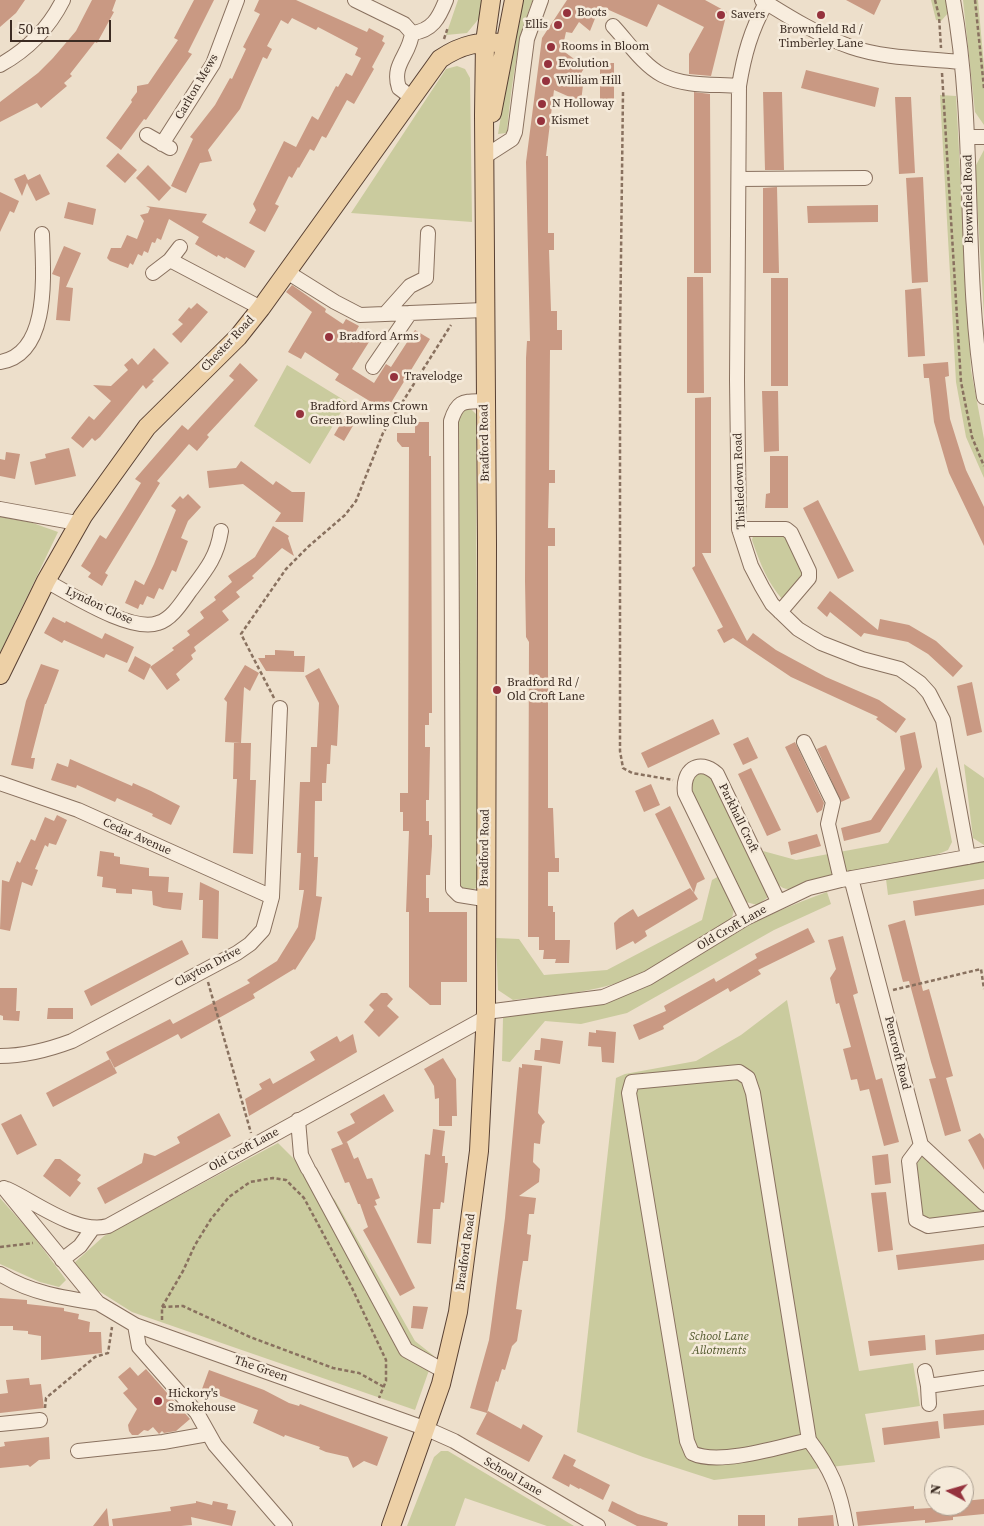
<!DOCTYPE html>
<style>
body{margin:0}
#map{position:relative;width:984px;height:1526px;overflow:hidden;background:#eddfcb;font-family:"Source Serif 4",serif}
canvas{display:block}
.north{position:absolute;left:924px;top:1466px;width:50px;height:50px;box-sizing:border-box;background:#f5eada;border:1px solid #ab9e90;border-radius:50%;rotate:276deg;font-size:14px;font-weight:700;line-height:20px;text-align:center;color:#3b2b22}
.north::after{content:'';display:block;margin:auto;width:18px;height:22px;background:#95323d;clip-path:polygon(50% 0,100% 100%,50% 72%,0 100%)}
.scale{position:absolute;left:10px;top:20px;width:101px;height:22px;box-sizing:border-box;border:2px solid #3b2b22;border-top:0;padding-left:6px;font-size:15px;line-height:18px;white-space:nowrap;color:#3b2b22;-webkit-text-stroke:4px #f5eada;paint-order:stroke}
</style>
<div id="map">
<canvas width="984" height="1526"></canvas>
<div class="north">N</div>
<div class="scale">50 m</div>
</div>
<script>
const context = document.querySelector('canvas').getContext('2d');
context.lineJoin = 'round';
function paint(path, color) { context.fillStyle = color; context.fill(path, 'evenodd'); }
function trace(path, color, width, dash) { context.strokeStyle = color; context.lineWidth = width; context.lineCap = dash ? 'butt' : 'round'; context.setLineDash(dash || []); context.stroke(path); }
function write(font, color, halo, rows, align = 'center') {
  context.font = font + ' "Source Serif 4",serif'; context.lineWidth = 5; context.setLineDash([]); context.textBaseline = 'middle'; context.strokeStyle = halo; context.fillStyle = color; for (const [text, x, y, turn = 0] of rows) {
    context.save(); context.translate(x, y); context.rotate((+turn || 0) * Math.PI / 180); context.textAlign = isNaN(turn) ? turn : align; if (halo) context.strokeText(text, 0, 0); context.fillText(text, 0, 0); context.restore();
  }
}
paint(new Path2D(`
 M458,0H483L481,16L467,33L446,35Z
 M524,0H533C518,33 510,95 507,133L498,134L513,43Z
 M931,0H946L949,12L941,21L936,20Z
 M963,0H978L984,66V125L975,112Z
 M457,66L465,69L470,78L472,222L351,213L446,69Z
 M940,95L956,96L971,370L984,439V478L966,437L956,382Z
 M984,150V316L975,167Z
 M287,365L347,402L310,464L254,426Z
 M469,407L476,414L477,888L466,891L460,888L459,416L462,408Z
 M0,517L30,522L58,532L0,653Z
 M786,534L803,571L801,578L783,600C767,582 760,563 752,540L753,536Z
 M964,764L984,778V845L973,838Z
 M937,767L952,842L948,850L936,855L831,875L789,889C772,889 769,864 763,851L796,860L888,843Z
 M698,772L712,775L768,889L767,898L757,905L746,902L689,786L691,777Z
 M984,861V879L888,895L886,879Z
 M721,875L735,905L732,918C700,939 668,962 633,977C595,993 553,995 513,1000L498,990L496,938L519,939L544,975L607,970L702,920L712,880Z
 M827,892L831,904L774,930L627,1013L581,1024L545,1021L510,1062L502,1061L503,1018L513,1013C551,1009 593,1008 629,994C665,979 697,956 731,936C761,917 794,904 827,892Z
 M787,1000L859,1371L913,1363L920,1406L865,1414L875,1462L714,1480L643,1457L577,1432L616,1078L625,1074L696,1061L741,1035Z
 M278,1143L335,1200L415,1341L434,1356L415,1410L132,1312L94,1288L74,1263L104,1236Z
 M923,1155L984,1213L928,1219L919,1215L914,1168Z
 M0,1198L32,1234L66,1280L59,1287L40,1282L0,1264Z
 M441,1451H448L574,1526H547L465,1498L455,1526H407L434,1457Z`), '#cacb9e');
paint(new Path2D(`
 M0,0H25L16,13L0,27Z
 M92,0H116L112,11L114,12L97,43L95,42L70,74L72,76L64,83L67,86L41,108L37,103L0,122V102L38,73L53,58L76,31Z
 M194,0H214L188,52L192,54L146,120L144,119L121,150L106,138L132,102L131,100L137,92V86L148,84L178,40L174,38Z
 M259,0H296L367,32L369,28L384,36L382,41L385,43L372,67L374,69L354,104L347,100L326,138L322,136L314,151L310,149L299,168L298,167L292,178L289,176L275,204L279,206L265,232L249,223L256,210L253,204L284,141L296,147L312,116L318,120L336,86L338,87L346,73L352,76L361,58L355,55L358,48L318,27L316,30L292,18L288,24L281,20L267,46L272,49L267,59L263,57L240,109L208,150L212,161L200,163L186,193L171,186L193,139L190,137L215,105L230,78L232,79L246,49L243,47L260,14L254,11Z
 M567,0H705L727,12L711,76L689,74V54L704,27L658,4L647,27L600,6L590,31L579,22L572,33L566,32L562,50L585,67L576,81L583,85L581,102L554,90L546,156H548V233H554V250H549L551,311H557V330H562V350H550L549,470H555V483H549L548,528H555V546H548V808H553L555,858H559V872H548V906H553V912H555V940H570L569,963H555L556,959H543L544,950H539V937H528L529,642L526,637L525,581L526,358L527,341H530L526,162L542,38Z
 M846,0H881L874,15Z
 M600,63H614V107H600Z
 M806,70L879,88L875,107L801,88Z
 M694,92L710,94L711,273H694Z
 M763,92H782L784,170H765Z
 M895,97H911L915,173L899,174Z
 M118,153L137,170L125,183L106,166Z
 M148,165L171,188L159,201L136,178Z
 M25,174L28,180L40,174L50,194L36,201L27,183L22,196L14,179Z
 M923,177L928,282L912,283L906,178Z
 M777,187L779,273H763V188Z
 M0,192L19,201L14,213L10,211L0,232Z
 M68,202L96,209L93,225L64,218Z
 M878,205V222L808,223L807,206Z
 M146,206L207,214L202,222L255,251L245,268L226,257L225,259L218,255L217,257L195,244L199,237L169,219L161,240L157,238L155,243L152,242L148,253L144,251L142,256L138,254L133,265L130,263L128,268L110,261L107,258L111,248H121L127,235L137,239L144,221L140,215L148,213L150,208Z
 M64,246L81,253L66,287L73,288L70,321L56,320L60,277L52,274Z
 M687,277H703L704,393H687Z
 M771,278H788V386H771Z
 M292,285L326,309L325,312L343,324L346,319L359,326L355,333L369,342L352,369L374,383L386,364L391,367L415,330L430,339L386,411L335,380L339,374L305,352L301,359L288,352L312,312L286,292Z
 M921,288L925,356L908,357L905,290Z
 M197,303L208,312L181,343L172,334L183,324L178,320L189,307L191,309Z
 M154,348L169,363L152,380L154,381L146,389L143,385L100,437L95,441L92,438L83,448L71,438L89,416L94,420L111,401L93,385L111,386L128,370L124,365L132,358L138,365Z
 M948,362L949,376L945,377L950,419L966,470L984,507V546L949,473L934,422L929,378H924L923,364Z
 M240,363L258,380L207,435L209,437L197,451L189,444L157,481L160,483L105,573L108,575L102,586L88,577L91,573L81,566L100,535L106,539L125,509L141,483L135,479L182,425L188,430L234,380L229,376Z
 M762,391H778L779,451L764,452Z
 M711,397V553H702L747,641L753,633L776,650L826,677L879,700L906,719L896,733L876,719L878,717L791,677L733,638L724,643L717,630L723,627L692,568L695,566V398Z
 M344,418L354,424L344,441L334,435Z
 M415,422H429V456H431L432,713H429V725H425V747H430L429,800H426V821H429V835H432V846L430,875H426V898H429V912H467V982H441V1005H430L409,987V912H406L409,831H403V812H400V793H408L409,447H402L397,441V433H415Z
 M69,448L76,476L35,485L30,462L46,458L45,454Z
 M6,452L20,454L15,479L0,476V459L5,460Z
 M770,456H788V508H765L766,494L770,493Z
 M241,461L273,485L276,481L292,492H305L303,522H275L281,513L243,484L209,488L207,471L236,468Z
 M188,494L201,507L188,521L181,538L188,541L176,572L172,570L163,590L159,588L154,599L147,596L143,605L140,604L138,609L125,603L135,580L144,585L154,564L176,510L171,506L180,496L183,499Z
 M818,500L854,571L838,579L803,508Z
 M273,526L289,536L288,538L294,556L282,548L252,576L254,578L236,592L240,597L222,611L229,620L194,647L196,651L191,655L193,659L176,674L180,680L167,690L150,667L174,650L172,648L190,635L187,631L204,618L200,612L216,600L214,597L232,582L228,576L255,557Z
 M830,591L878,630L880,619L909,625L936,641L963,666L953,677L928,654L908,642L864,633L861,637L830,612L827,617L817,608Z
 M53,617L65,623L66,621L102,639L105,633L134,647L127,663L106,654L104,658L64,640L62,643L44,633Z
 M275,650L294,651V656H305L304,672L266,671L258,658H265V655H275Z
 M135,656L151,665L144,680L128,671Z
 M41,664L59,670L46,704H45L31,758H35L33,769L11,765L26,701Z
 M245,665L259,673L250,691L244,687L241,743L225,742L227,702L224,699Z
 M319,668L339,706L337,746L331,745L330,764H327L326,783H322V801H315L314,857H318L316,896L322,897L315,939L295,970L294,969L253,994L255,998L181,1039L178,1034L114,1068L106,1052L170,1019L173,1024L250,983L247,980L277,961L298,927L304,890H299L301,853H297L300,782H310L311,747H317L319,703L305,676Z
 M972,682L982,732L967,736L957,686Z
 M713,719L720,734L648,768L641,753Z
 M915,732L922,767L880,832L844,841L841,828L871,820L905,769L900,736Z
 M748,737L758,758L743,765L733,744Z
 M795,742L824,803L822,810L817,813L785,747Z
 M234,743H251L250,780H256L253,854L233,853L237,779H233Z
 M826,745L850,798L841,802L817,749Z
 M70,759L132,786L133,783L151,791L180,806L171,825L152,816L153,814L117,798L115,802L77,785L76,788L51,780L57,763L68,767Z
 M751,768L781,830L767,836L738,774Z
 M651,784L660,805L644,812L635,791Z
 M670,806L705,879L697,883L694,893L698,899L645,931L647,936L635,944L633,941L616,950L614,923L619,918L633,909L638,917L690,888L694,893L655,814Z
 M57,815L67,820L56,845L49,843L48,847L45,845L35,869L38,870L32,886L22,882L10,931L0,929L2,880L9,882L17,861L20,863L31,839L35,841L45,817L54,821Z
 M817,834L821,846L791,855L788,842Z
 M100,851L114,853V856L120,857V864L149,868V876L169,877L168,892L183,893L181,910L163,908L153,905L152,891L132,889V894L116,893V889L102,887L103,877L97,876Z
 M200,882L219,891L218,939L202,938L203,900H199Z
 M984,889V905L915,916L913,901Z
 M905,920L923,991L929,989L953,1076L946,1078L961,1131L945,1136L929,1079L936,1078L931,1062L909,981L903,982L888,925Z
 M808,928L815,942L758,970L761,974L730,992L728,988L663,1026L664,1029L639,1040L633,1025L666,1011L664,1006L714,978L716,982L757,958L755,954Z
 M843,936L858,993L853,995L876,1080L882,1078L899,1142L884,1146L869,1089L860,1091L857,1079L851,1080L843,1049L851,1047L839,1003L836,1004L830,978L836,969L828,940Z
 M182,940L189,954L91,1006L84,991Z
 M0,988H17L16,1011H20L19,1021L3,1020V1016L0,1015Z
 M381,993H387L393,999L387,1006L399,1017L379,1037L364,1022L374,1010L369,1005Z
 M48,1008H73V1019H47Z
 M596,1030L616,1032L614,1063L602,1062L601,1047L588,1046L589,1032L596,1033Z
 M353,1034L357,1052L249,1116L245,1099L262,1089L259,1084L270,1078L273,1084L315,1060L310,1052L337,1036L340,1042Z
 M541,1038L563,1041L560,1064L534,1060L535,1050H540Z
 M443,1058L456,1079L457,1116H452V1126H439V1098L435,1099L434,1086L424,1069Z
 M110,1059L117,1073L53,1107L46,1093Z
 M522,1064L542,1066L538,1113L545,1122L542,1125L540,1144L534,1143L533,1162L540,1169L539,1182L519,1196L536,1198L534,1214H529L527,1234L531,1235L528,1261H523L519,1287L516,1309L522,1310L517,1341L512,1346L505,1370L502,1369L498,1382L496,1381L487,1413L470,1408L489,1340L492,1319L505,1218L519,1067L522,1068Z
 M384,1094L394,1111L345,1143L347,1142L354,1159L358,1157L367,1179L372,1178L380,1198L375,1200L377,1205L374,1206L415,1288L400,1296L363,1230L368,1227L360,1204H358L349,1182L345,1183L331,1149L343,1144L337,1132L355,1123L350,1114Z
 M219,1113L231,1136L105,1204L97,1188L142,1163L144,1153L155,1156L180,1143L177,1137Z
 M21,1114L37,1145L17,1155L1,1124Z
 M433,1129L445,1131L442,1156H445V1163H448L444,1203L441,1202L440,1209H433L431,1244L417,1243L425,1154L430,1155Z
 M980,1133L984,1139V1170L968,1140Z
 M888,1154L891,1183L875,1185L872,1156Z
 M55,1159H60L81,1175L77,1180L81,1183L70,1197L43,1176Z
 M886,1192L893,1250L878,1252L871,1193Z
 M984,1244V1260L898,1270L896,1255Z
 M0,1298L27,1300V1304L64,1308V1311L79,1314L78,1319L90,1322L89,1332H101L102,1353L41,1360V1336L28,1334V1331L13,1330V1326H0Z
 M413,1306L428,1307L423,1329L411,1328Z
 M984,1334V1350L936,1355L935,1340Z
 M925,1335L926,1350L870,1356L868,1341Z
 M130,1367L138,1376L146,1369L190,1419L176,1431L164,1433L162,1431L159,1434L153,1427L148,1431L144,1430L138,1435H132L129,1431L128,1425L137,1409L123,1393L128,1389L118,1377Z
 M209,1370L264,1390L289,1403L299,1406L300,1404L388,1437L377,1466L364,1461L353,1468L348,1457L326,1452L319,1449L320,1447L285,1435L284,1437L253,1423L258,1410L202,1389Z
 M29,1378L30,1385L41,1384L44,1408L0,1413V1394L8,1393L6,1380Z
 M984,1410V1425L944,1429L943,1414Z
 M488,1411L521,1429L523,1424L543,1436L529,1462L476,1434Z
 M938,1421L940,1438L884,1445L882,1428Z
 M49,1437L50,1459L39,1460L30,1467L28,1465L0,1468V1447L5,1446L4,1442Z
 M564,1454L576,1460L573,1466L610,1485L603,1500L580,1488L579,1489L570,1484L569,1487L552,1478Z
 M984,1499V1514L953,1517V1520L925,1523V1520L858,1526L856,1512L914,1506V1509L964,1506V1501Z
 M196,1501L212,1505L213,1501L228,1504L227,1509L236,1511L232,1526L191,1517L192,1525L181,1526H113L112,1519L171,1511L170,1507L196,1503Z
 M612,1501L638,1514L668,1523L667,1526H637L608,1511Z
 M107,1508L109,1526H93Z
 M738,1515H765V1526H738Z
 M833,1515L834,1526H798V1518Z`), '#c99983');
const minor = new Path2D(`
 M355,0L404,24L412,33C410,55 391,64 399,88L411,97
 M762,0C789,17 820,36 851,47C886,59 925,58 961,62
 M953,0C977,131 962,266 984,397
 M766,3C751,30 744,55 739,86L737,380L739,529L751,566L762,587L772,604L798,629L821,643L862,659L900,669L920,683L929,693L943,720L968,857
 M613,26C628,42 643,65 662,75C685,87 715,84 739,86
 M412,33C432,31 439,18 446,0
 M0,65C27,50 49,28 63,0
 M147,135L170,148
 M967,137H984
 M162,144L213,64L237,0
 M484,157L512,139L515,132L527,39L541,0
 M739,179L865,178
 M170,260L261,308
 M287,272L335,302L360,315L484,310
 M153,273L170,260L180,247
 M385,314L410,286L426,278L428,233
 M0,362C51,354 43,272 42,234
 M373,367L410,313
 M0,509L77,523
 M739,529H786L791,533L809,571V578L780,612
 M46,581C71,594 131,633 158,623C172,619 182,602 190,591C206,570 217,557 221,531
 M804,742L833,802L828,824L841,880
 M0,783L78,810L272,897
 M851,878L921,1145L984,1203
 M484,899L459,895L453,889L451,421C458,399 464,402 485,401
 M746,918L685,793C682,771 698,757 717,774L778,901
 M486,1012L603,997L648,978L746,918L809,888L841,880L984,854
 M0,1056C26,1056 48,1050 72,1041L237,953L250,944L263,930L272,897L280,708
 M298,1120L301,1155L308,1169
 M921,1145L909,1161L916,1220L928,1226L984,1219
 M310,1172L406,1350L444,1371
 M4,1188L98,1303L135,1325L427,1429L454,1441L598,1526
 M7,1189C34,1201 77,1235 108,1226L485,1018
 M62,1260L80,1246L93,1228
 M0,1274C30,1293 64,1298 98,1303
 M135,1325L139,1347L197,1413L215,1445L285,1526
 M925,1371L928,1386
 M929,1404L928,1386L984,1378
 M0,1424L40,1420
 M809,1440C780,1447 718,1466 692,1453L687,1441L629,1093L632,1082L739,1072L748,1078L753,1093L809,1440C831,1469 840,1490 846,1526
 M78,1451L163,1442L208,1434`);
const major = new Path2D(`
 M492,113L514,0
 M0,675L46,581L83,516L147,427L238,337L261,308L440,59C462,44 480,41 505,43
 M391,1526L441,1384L458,1312L479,1151L486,1012L487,544L484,115L485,42L491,0`);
trace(minor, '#89715f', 16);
trace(major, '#584033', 20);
trace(new Path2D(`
 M935,0L939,16L941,48
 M975,0L984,88
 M444,39L448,27
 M942,73L961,382L972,437L984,466
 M623,92L620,338V751L623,768L632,773L673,780
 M274,698L241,634L286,569L309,546L345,515L356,501L383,433L451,325
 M208,982L251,1133
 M893,990L981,969L984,989
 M0,1247L33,1243
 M162,1307L183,1306L250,1337L333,1368L359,1373L384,1387
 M162,1320V1307L183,1271L195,1245L211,1219L229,1197L250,1182L273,1178L286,1180L304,1198L351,1286L386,1360V1381L379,1398
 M45,1408L46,1398L95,1357L108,1353L112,1327`), '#89715f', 2.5, [4, 2.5]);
trace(minor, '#f8edde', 14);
trace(major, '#edd0a6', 18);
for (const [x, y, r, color] of [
 [567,13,5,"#95323d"],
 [721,15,5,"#95323d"],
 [821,15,5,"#95323d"],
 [558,25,5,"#95323d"],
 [551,47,5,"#95323d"],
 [548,64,5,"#95323d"],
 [546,81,5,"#95323d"],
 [542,104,5,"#95323d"],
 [541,121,5,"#95323d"],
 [329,337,5,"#95323d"],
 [394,377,5,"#95323d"],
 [300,414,5,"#95323d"],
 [497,690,5,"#95323d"],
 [158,1401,5,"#95323d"]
]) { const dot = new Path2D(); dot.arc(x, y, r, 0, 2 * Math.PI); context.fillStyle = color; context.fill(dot); trace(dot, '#f5eada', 2); }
write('12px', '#3b2b22', '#f5eada', [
 ["Boots",577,13],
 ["Savers",731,15],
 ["Ellis",548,25,"right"],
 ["Brownfield Rd /",821,30,"center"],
 ["Timberley Lane",821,44,"center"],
 ["Rooms in Bloom",561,47],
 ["Evolution",558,64],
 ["William Hill",556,81],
 ["N Holloway",552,104],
 ["Kismet",551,121],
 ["Bradford Arms",339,337],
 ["Travelodge",404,377],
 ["Bradford Arms Crown",310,407],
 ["Green Bowling Club",310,421],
 ["Bradford Rd /",507,683],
 ["Old Croft Lane",507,697],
 ["Hickory's",168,1394],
 ["Smokehouse",168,1408]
], 'left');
write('12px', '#3b2b22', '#f5eada', [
 ["Carlton Mews",197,87,-60],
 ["Brownfield Road",969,199,-91],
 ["Chester Road",228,344,-47],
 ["Bradford Road",485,443,-91],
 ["Thistledown Road",740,481,-92],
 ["Lyndon Close",99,606,25],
 ["Parkhall Croft",738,818,64],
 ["Cedar Avenue",137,837,24],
 ["Bradford Road",485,848,-89],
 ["Old Croft Lane",732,928,-30],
 ["Clayton Drive",208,967,-28],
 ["Pencroft Road",897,1053,76],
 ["Old Croft Lane",244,1150,-29],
 ["Bradford Road",466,1252,-82],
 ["The Green",261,1369,19],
 ["School Lane",513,1477,30]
]);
write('italic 12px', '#4f562a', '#f5eada', [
 ["School Lane",719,1337],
 ["Allotments",719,1351]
]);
</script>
